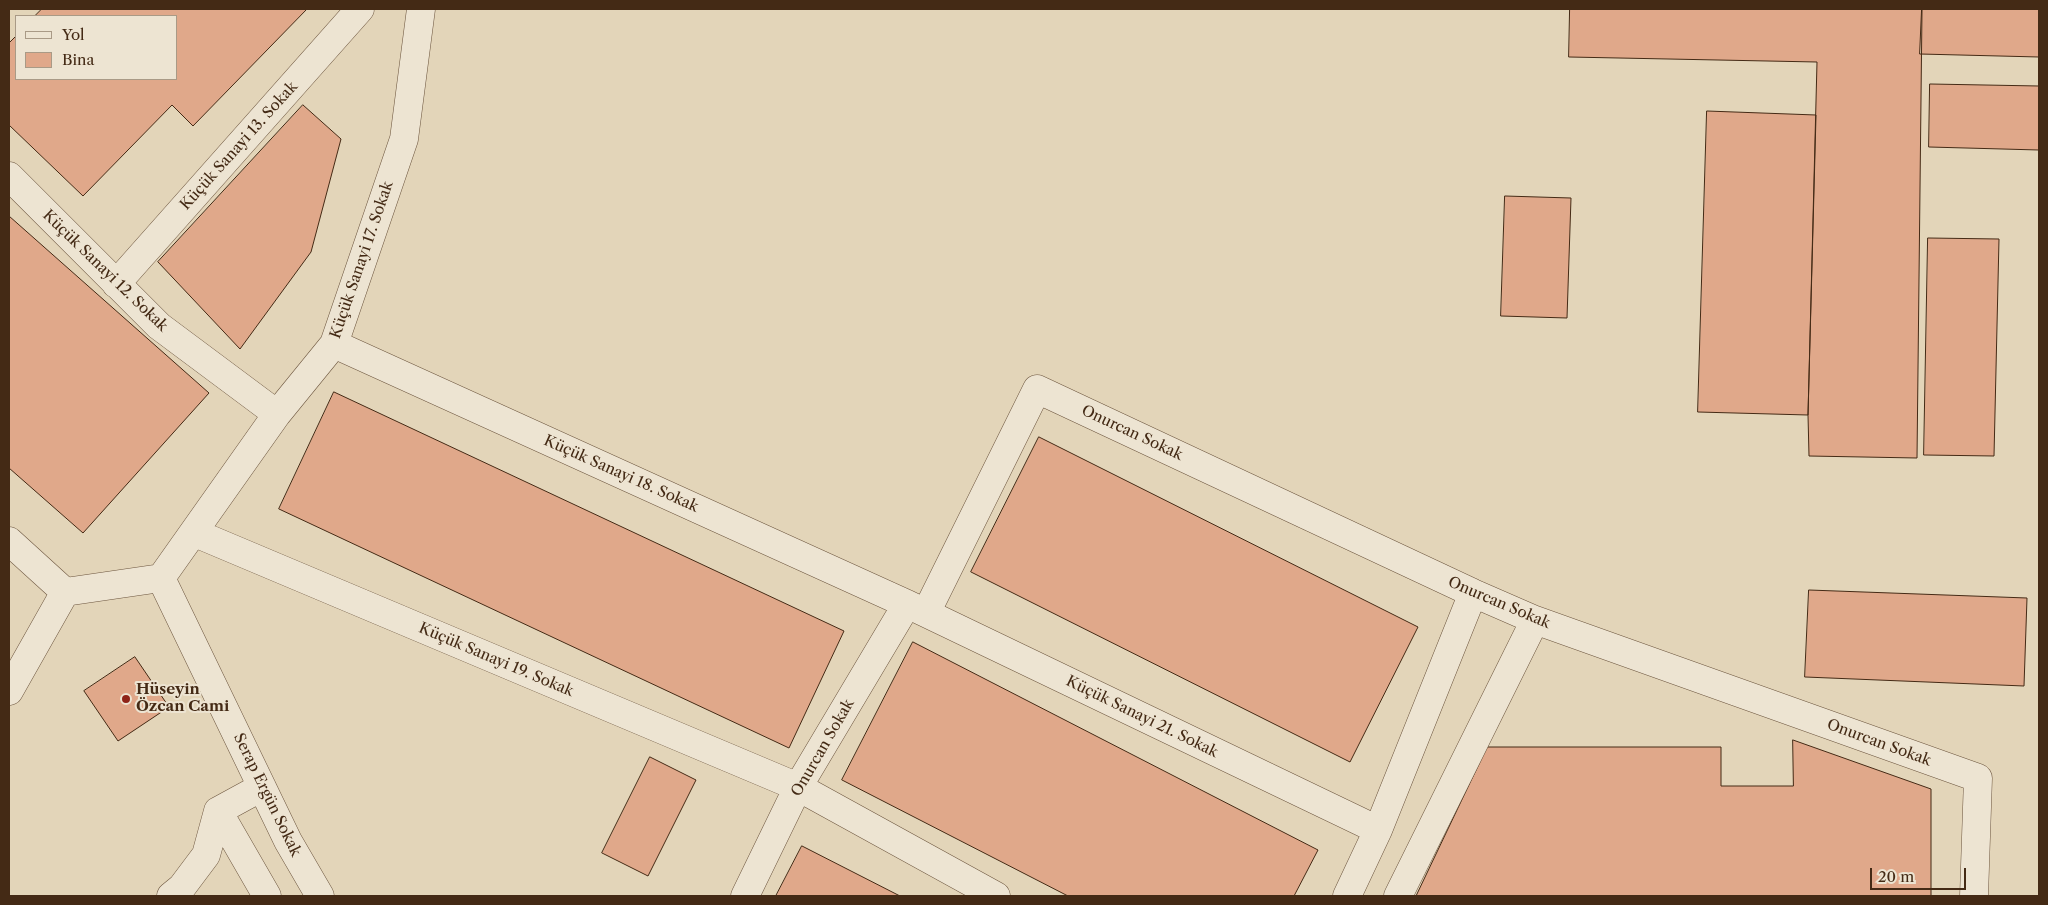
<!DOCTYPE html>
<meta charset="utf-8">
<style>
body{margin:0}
#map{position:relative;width:2048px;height:905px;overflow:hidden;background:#e3d5b9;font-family:"Libre Caslon Text",serif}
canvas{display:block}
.frame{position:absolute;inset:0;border:10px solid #442a15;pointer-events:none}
.legend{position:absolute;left:15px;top:15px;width:162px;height:65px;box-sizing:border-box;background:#ede4d2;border:1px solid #a99a86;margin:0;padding:6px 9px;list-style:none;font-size:15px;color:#442a15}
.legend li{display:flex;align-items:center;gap:10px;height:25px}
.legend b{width:25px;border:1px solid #a99a86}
.scale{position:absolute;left:1870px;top:868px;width:96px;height:22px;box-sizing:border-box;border:2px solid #442a15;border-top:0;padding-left:6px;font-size:15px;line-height:18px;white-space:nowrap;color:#442a15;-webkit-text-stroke:4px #ede4d2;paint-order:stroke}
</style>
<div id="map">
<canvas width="2048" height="905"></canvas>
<div class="frame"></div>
<ul class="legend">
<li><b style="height:6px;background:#ede4d2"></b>Yol</li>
<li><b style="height:14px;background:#e0a88a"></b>Bina</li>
</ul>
<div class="scale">20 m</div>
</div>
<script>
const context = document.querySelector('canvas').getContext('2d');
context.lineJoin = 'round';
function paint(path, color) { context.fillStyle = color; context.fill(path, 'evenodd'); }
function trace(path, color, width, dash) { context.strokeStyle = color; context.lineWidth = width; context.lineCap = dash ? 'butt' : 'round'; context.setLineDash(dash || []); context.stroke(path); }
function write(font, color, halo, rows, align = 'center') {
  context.font = font + ' "Libre Caslon Text",serif'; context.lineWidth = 4; context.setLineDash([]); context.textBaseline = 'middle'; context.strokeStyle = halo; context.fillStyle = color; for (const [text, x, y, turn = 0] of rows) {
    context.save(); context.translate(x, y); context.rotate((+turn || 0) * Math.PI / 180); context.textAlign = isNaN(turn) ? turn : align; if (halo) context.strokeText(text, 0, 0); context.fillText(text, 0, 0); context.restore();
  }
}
const building = new Path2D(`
 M42,9H307L193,126L172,105L83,196L9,125V43L16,36V79H176V16H35Z
 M1570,9H1922L1917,458L1809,456L1808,415L1817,62L1569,57Z
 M1922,9H2039V57L1920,54Z
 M1930,84L2039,86V150L1929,147Z
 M303,105L341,139L311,252L240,349L158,262Z
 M1707,111L1816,115L1808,415L1698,412Z
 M1505,196L1571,198L1567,318L1501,316Z
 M9,216L209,393L83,533L9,468Z
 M1928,238L1999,239L1994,456L1924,455Z
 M334,392L844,631L789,748L279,509Z
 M1039,437L1418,627L1350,762L971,572Z
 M1809,590L2027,598L2024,686L1805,677Z
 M913,642L1318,850L1294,896H1068L842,780Z
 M135,657L169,707L118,741L84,691Z
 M1793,740L1931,789V896H1416L1487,747H1721V786H1793Z
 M650,757L696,780L648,876L602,853Z
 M802,846L900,896H776Z`);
paint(building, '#e0a88a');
trace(building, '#442a15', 1);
const minor = new Path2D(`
 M9,176L159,326L277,414
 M116,284L360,9
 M334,344L907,604L1378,830
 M195,533L798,787L996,896
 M9,541L65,592L161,578L288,841L320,896
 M161,578L277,414L334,344L404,139L421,9
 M926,613L1037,389L1473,593L1535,620L1978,778L1974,896
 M9,691L65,592
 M262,787L218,811L267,896
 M171,896L182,887L206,855L218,811
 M745,896L798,787L907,604
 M1347,896L1378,830L1473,593
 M1398,896L1535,620`);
trace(minor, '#6c553e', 29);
trace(minor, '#ede4d2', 28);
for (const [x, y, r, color] of [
 [126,699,5,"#8f2418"]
]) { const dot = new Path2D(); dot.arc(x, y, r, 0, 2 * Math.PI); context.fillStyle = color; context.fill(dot); trace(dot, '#ede4d2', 2); }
write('15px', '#442a15', '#ede4d2', [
 ["Küçük Sanayi 13. Sokak",239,146,-48],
 ["Küçük Sanayi 17. Sokak",362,260,-71],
 ["Küçük Sanayi 12. Sokak",105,271,44],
 ["Onurcan Sokak",1132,433,25],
 ["Küçük Sanayi 18. Sokak",621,474,24],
 ["Onurcan Sokak",1499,603,23],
 ["Küçük Sanayi 19. Sokak",496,660,23],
 ["Küçük Sanayi 21. Sokak",1142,717,26],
 ["Onurcan Sokak",1879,743,20],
 ["Onurcan Sokak",823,748,-60],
 ["Serap Ergün Sokak",267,795,64]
]);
write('bold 15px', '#442a15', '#ede4d2', [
 ["Hüseyin",136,690],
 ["Özcan Cami",136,707]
], 'left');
</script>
